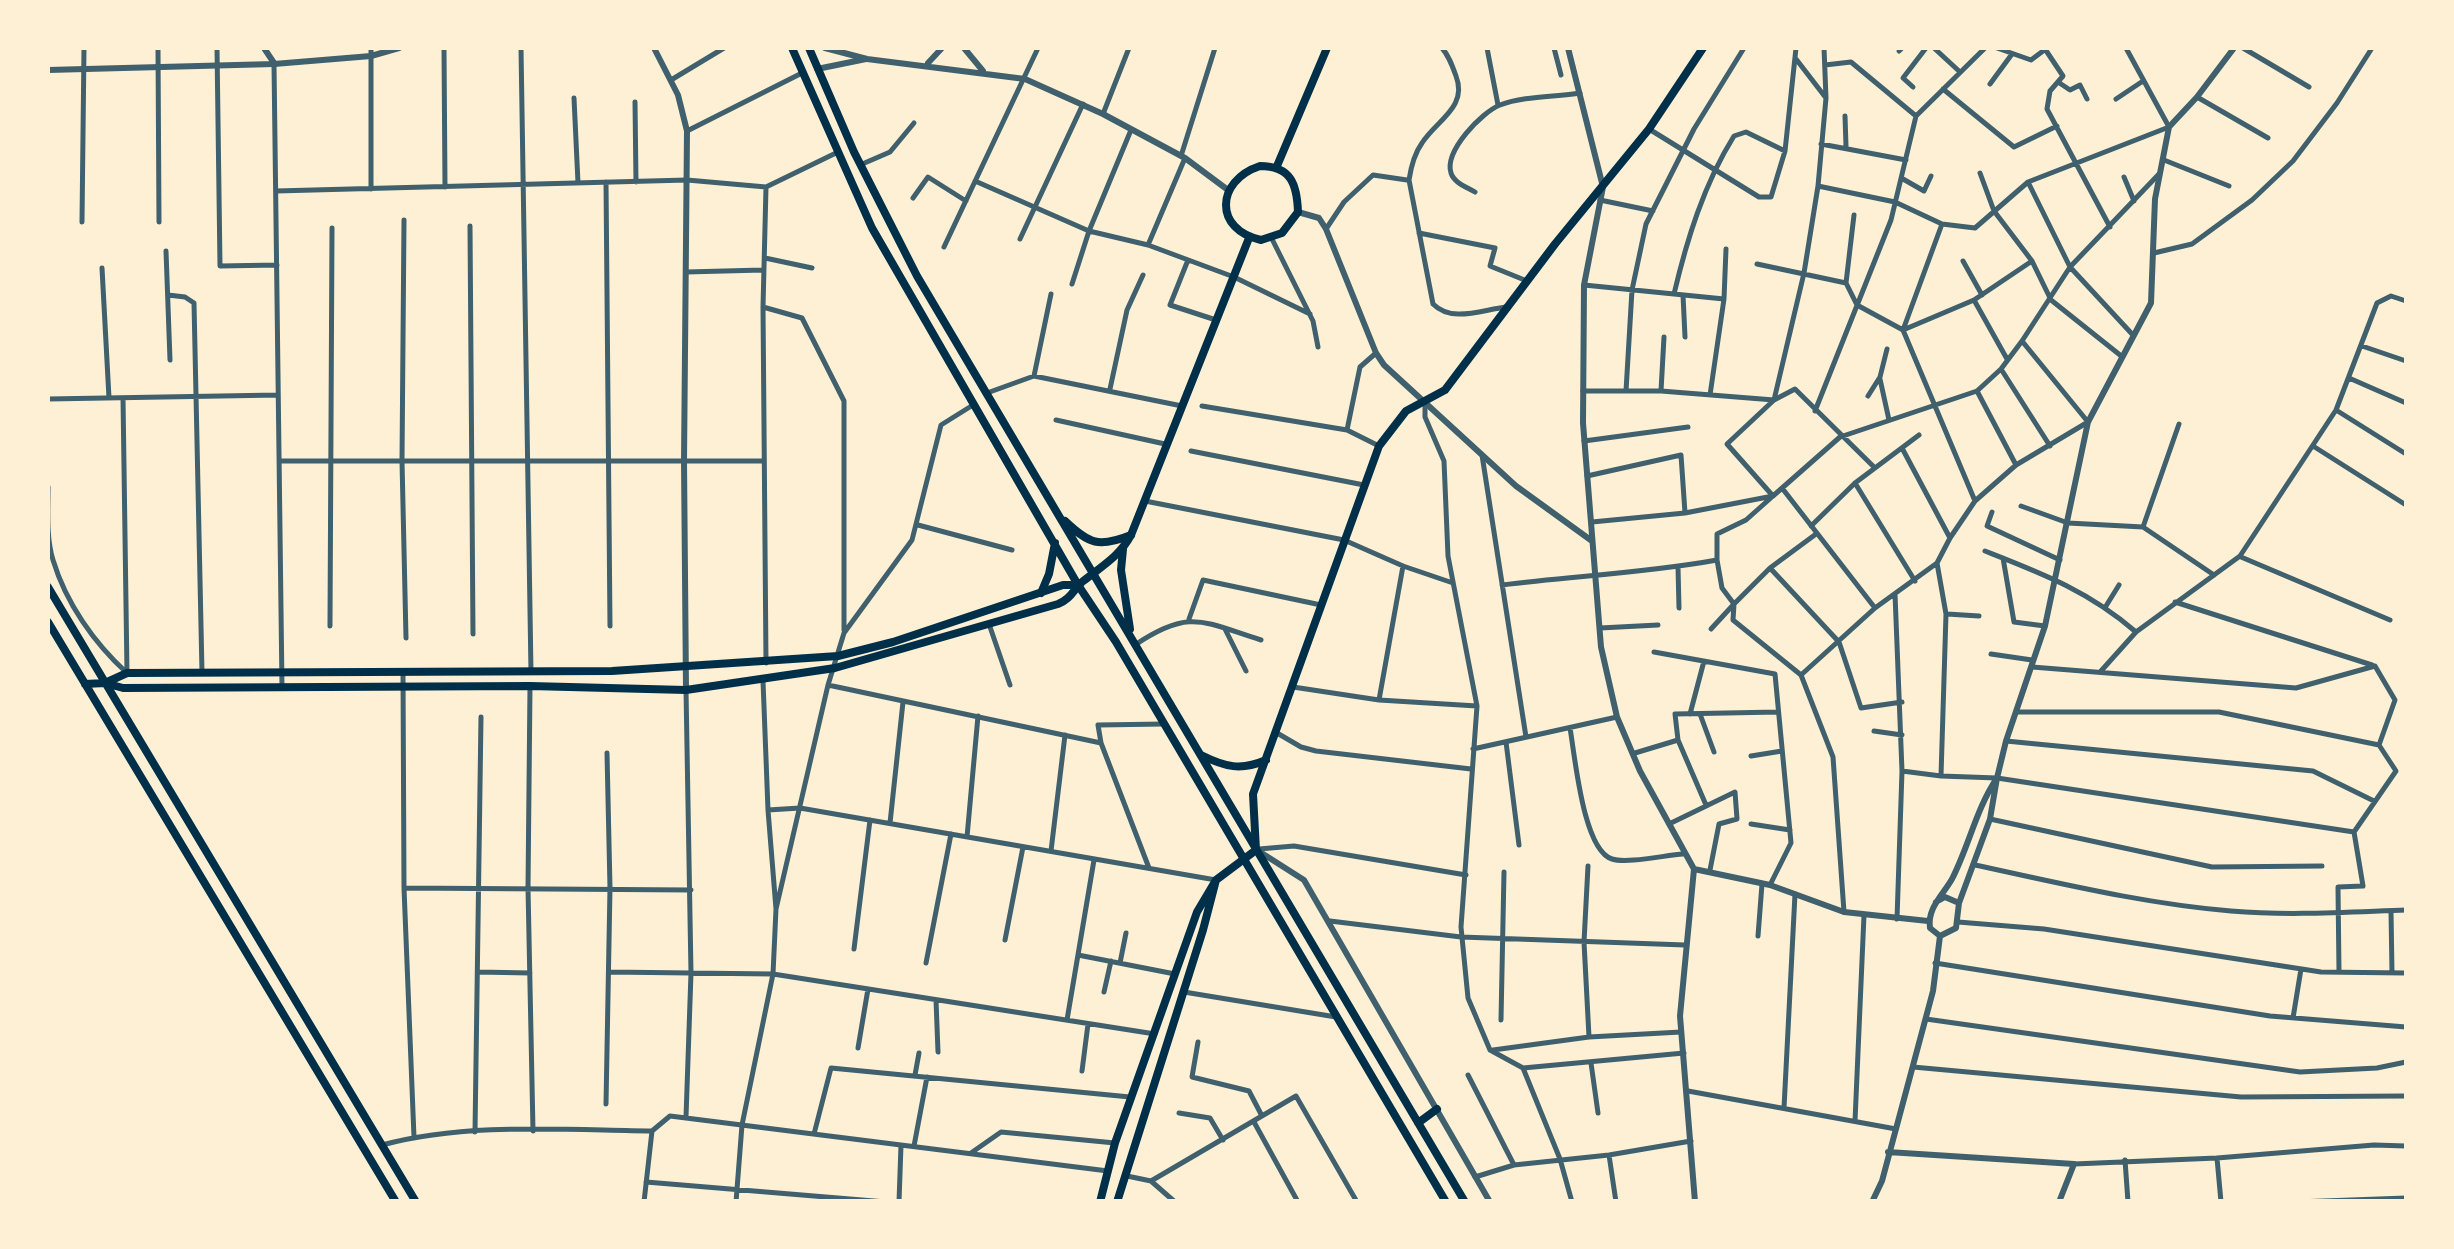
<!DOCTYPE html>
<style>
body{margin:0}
#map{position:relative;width:2454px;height:1249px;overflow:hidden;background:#fdf0d5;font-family:"Open Sans",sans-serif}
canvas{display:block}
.frame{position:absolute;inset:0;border:50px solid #fdf0d5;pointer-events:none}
</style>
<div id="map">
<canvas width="2454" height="1249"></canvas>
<div class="frame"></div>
</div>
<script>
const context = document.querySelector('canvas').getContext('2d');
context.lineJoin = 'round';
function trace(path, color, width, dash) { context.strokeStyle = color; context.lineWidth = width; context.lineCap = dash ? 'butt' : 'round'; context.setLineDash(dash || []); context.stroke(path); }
trace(new Path2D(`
 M158,48L159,222
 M217,48L220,266L277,265
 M371,48V189
 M444,48L445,187
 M521,48L531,672
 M1442,48C1449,56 1452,65 1456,76C1468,107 1437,120 1422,143C1414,154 1411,167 1409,180L1433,304C1452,323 1481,310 1506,307
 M1487,48L1498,105
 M1554,48L1561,75
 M1934,48L1960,72
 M1997,48L2031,60L2047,48
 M2243,48L2309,87
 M2045,49L2063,76L2050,91L2047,109L2110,227
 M1899,51L1902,48
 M1796,59L1826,98
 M274,64L282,686
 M1825,65L1851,62L1916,116
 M671,80L724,48
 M2058,82L2070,90L2080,85L2087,99
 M1990,84L2012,54
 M1913,87L1903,78L1926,48
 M1943,89L2014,147L2057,126
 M2197,97L2268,138
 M574,98L578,183
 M2116,99L2143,81
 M635,102L636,182
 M1103,114L1129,48
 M1845,116L1846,146
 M1649,129L1759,197H1771L1785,151L1796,48
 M687,131L802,73
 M1821,144L1906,160
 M1181,156L1215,48
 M2164,160L2229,186
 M860,165L890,152L914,123
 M1980,173L1994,211L2032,261L2051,300L2120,355
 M2124,177L2134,201
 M1903,179L1924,191L1931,176
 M975,181L1089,231L1148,245L1234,277L1310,314
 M606,182L610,626
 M2028,182L2070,267L2132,334
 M1818,186L1895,202L1942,224L1975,228L2028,182L2169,127L2126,48
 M276,191L687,180L766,187L836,153
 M1475,192C1467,187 1454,183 1451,173C1444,151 1482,112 1500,105C1524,96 1555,97 1580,93
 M913,198L928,177L966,201
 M1600,200L1653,211
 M404,220L402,461L406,638
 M82,222L84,48
 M1942,224L1903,330L1975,501
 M470,226L473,634
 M1326,229L1344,202L1373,175L1407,180
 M1419,233L1495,248L1490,266L1527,281
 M1020,239L1083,104
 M1272,239L1313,321L1318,347
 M1148,245L1185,158
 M944,247L1038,48
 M166,251L170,360
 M2154,253L2192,244L2252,200L2293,161L2337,103L2372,48
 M765,258L812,268
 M1188,260L1170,305L1216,320
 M1963,261L1982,295
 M1757,264L1846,283L1857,305L1903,330L1974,300L2032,261
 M102,268L109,398
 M686,272L763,270
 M1846,283L1854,215
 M1072,284L1089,231L1131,130
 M1584,285L1724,299
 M1674,294C1687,239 1704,184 1734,136L1746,132L1785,151
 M168,295L185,297L194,303L202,672
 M1683,295L1685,337
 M1974,300L2007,359
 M763,307L802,318L844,401V630
 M2362,346L2406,361
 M2001,369L2050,446
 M1034,376L1051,294
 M2349,378L2406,403
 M1880,379L1889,420
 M1110,389L1127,310L1143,275
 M1583,391H1661L1774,400L1795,389L1875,468
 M1626,391L1632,290L1646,224L1694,129L1744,48
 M1661,391L1664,337
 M1977,391L2016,465
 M987,393L1034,376L1182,406
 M1710,395L1724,299L1726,249
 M1868,396L1880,377L1887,349
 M123,398L127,673
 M48,399L278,395
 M1425,403V417L1444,461L1448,556L1477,706L1461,927L1468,998L1490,1050L1523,1068L1560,1159L1572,1202
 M1202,406L1347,430L1379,446
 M2336,410L2406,454
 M1815,411L1891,220L1916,116L1985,48
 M1056,420L1165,444
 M1347,430L1360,367L1376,353
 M1584,441L1688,427
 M2313,446L2406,505
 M1902,448L1950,538
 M1191,451L1364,485
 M1482,455L1526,737
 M279,461H764
 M1587,476L1681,455L1685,513
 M1855,483L1915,581
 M48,487C48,511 46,537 53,560C66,603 94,643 127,673
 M1782,488L1875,608
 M1145,501L1344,540L1403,566L1453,583
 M2021,506L2068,523L2143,527L2214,575
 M1992,512L1987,526L2060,560
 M1592,522L1685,513L1773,496L1840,437L1977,391L2001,369L2022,341L2070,267L2159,174
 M918,525L1012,550
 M1811,526L1855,483L1919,435
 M2143,527L2179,424
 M1985,551C2041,573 2089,591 2136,632
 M2241,557L2390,620
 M2003,558L2014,622L2045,626
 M1717,560V534L1746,520L1773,496L1727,444L1774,400L1804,273L1818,186L1826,98L1824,48
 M1937,563L1946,614L1941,776L1997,778L2354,832
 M1678,567L1679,608
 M1770,568L1839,642L1861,708L1902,702
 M1502,585C1573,576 1646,573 1717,560L1722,588L1734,604L1711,629
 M1895,594L1902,771L1897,919
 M2175,602L2372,665
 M2106,606L2119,585
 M1947,614L1979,616
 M1189,619L1203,580L1321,605
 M989,624L1010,685
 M330,626L332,228
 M1600,628L1658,625
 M1225,629L1246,671
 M1135,645C1190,608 1203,622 1261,640
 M1654,652L1775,674L1791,843L1770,885
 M1991,654L2032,660
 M766,663L763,307L766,187
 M2032,667L2296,688L2375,666
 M2101,671L2136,632L2240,556L2336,410L2377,303L2391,296L2406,301
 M403,672L404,888L414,1137
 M1801,675L1733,620L1734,604L1770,568L1816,534
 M828,685L1101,743
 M530,686L528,888L533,1131
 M1293,687L1379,700L1477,706
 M1379,700L1403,566
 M2016,712H2219L2379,745
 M1690,714L1704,661
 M1700,714L1714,752
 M1570,728C1575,756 1583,850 1612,859C1627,864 1666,855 1683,854
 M1874,731L1902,735
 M1277,733L1301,747L1316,751L1471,769
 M1678,740L1706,805
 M2006,741L2313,771L2374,801
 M1506,742L1519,845
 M1473,749L1617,717
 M1635,753L1678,740L1675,714L1778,712
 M1751,756L1782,751
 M1902,771L1941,776
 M768,810L800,808L1216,880
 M1990,819L2212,867L2322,866
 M890,823L903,702
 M1669,824L1735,792L1737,819L1719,824L1710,870
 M1751,824L1790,830
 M2354,832L2396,771L2379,745L2395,700L2375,666
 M967,837L978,716
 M1259,849L1294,846L1466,875
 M1051,851L1065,735
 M1975,865C2059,883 2145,904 2231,911C2289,916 2348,912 2406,910
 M1588,866L1584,942L1589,1037
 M1149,868L1101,743L1098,725L1164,724
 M404,888L691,890
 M776,909L828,685L844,633L912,540L941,425L973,405
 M2391,911L2392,973
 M1844,912L1833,757L1801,675L1875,608L1937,563L1950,538L1975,501L2016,465L2088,422L2022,341
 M1330,921L1461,937L1685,945
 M1958,922L2044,929L2321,972L2406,973
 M1758,936L1762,884
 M1005,940L1023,847
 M854,949L870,820
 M1078,955L1175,974
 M926,963L951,834
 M1120,963L1126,933
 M1935,963L2270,1016L2406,1027
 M478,972L530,973
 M609,972L773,974L1155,1034
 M2339,972L2338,887L2363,886L2354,832
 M1104,992L1111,961
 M1184,992L1336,1017
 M936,1000L938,1052
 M2293,1018L2301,969
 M1926,1019L2300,1072L2377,1068L2406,1062
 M1067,1020L1094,860
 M1501,1020L1504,872
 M1198,1042L1192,1077L1249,1091L1262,1116
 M858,1048L868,989
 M1493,1050L1589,1037L1681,1032
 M1591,1063L1598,1113
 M1913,1067L2241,1097L2406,1096
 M1523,1068L1684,1053
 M1082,1071L1088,1024
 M915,1075L919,1053
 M1468,1075L1514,1165
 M1688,1091L1896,1129
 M606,1104L610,888L607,753
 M1784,1108L1795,894
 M1179,1113L1210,1118L1223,1140
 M686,1117L691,973L686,690
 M1855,1121L1864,915
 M1254,1122L1298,1202
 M475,1132L481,717
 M814,1134L831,1068L1130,1097
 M382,1145C467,1122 564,1130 652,1131L670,1116L1108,1171
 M914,1146L927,1077
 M971,1153L1001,1132L1115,1143
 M1609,1155L1616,1202
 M2217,1158L2221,1202
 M2125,1160L2128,1202
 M2074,1164L2217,1158L2374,1145L2406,1146
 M1127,1176L1151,1181L1175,1202
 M1475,1177L1514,1165L1609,1155L1691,1141
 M1151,1181L1296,1096L1357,1202
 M646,1182L886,1202
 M644,1202L652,1131
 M736,1202L742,1125L773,974L776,909L768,810L763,681
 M899,1202L901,1145
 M2296,1202L2406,1198`), '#3f606c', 5);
trace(new Path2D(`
 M264,48L274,63
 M654,48L678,95L687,131L684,461L686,690
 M825,48L867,59L1025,79L1103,114L1185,158L1228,190
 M964,48L983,71
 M1568,48L1603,187L1584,285L1583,423L1601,647L1617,717L1640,771L1694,869L1680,1016L1695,1202
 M928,63L942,48
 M817,69L866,59
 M48,70L274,64L371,56L399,48
 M1298,212L1319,218L1326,229L1376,353L1384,365L1516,486L1592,541
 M1997,778L2006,741L2045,626L2088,422L2151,303L2155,199L2169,127L2197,97L2234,48
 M1260,852L1304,880L1490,1202
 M1694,869L1770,885L1844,912L1928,921
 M1936,902L1945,897L1959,903L1956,928L1940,936L1930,928C1927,908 1943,895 1952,879C1969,846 1976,809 1997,778L1990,819L1959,903
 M1888,1152L2074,1164L2059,1202
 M1872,1202L1882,1181L1933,991L1940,936`), '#3f606c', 6);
trace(new Path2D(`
 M1260,166C1291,166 1297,184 1298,212L1282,233L1261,240C1214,230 1215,181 1260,166Z
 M1277,166L1327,48
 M48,587L416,1202
 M48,622L396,1202
 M105,683L123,688L530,686L686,690L835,668L1058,604C1071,599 1073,590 1082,582C1102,566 1119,557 1131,535L1249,238
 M85,684L105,683L127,673L612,671L838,656L893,642L1063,585H1078
 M1201,755C1225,767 1241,771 1266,760
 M1216,880L1256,850L1253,794L1379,446L1406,411L1445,390L1555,244L1649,129L1703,48
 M1100,1202L1115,1143L1197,912L1216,880L1203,930L1117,1202`), '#003049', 8);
trace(new Path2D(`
 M792,48L872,228L1078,585L1116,642L1446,1202
 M809,48L854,152L917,276L1465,1202
 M1065,521C1089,544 1099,548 1131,535
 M1123,549L1121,570L1130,629
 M1041,593L1049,574L1055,543
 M1418,1123L1437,1109`), '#003049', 8);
</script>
